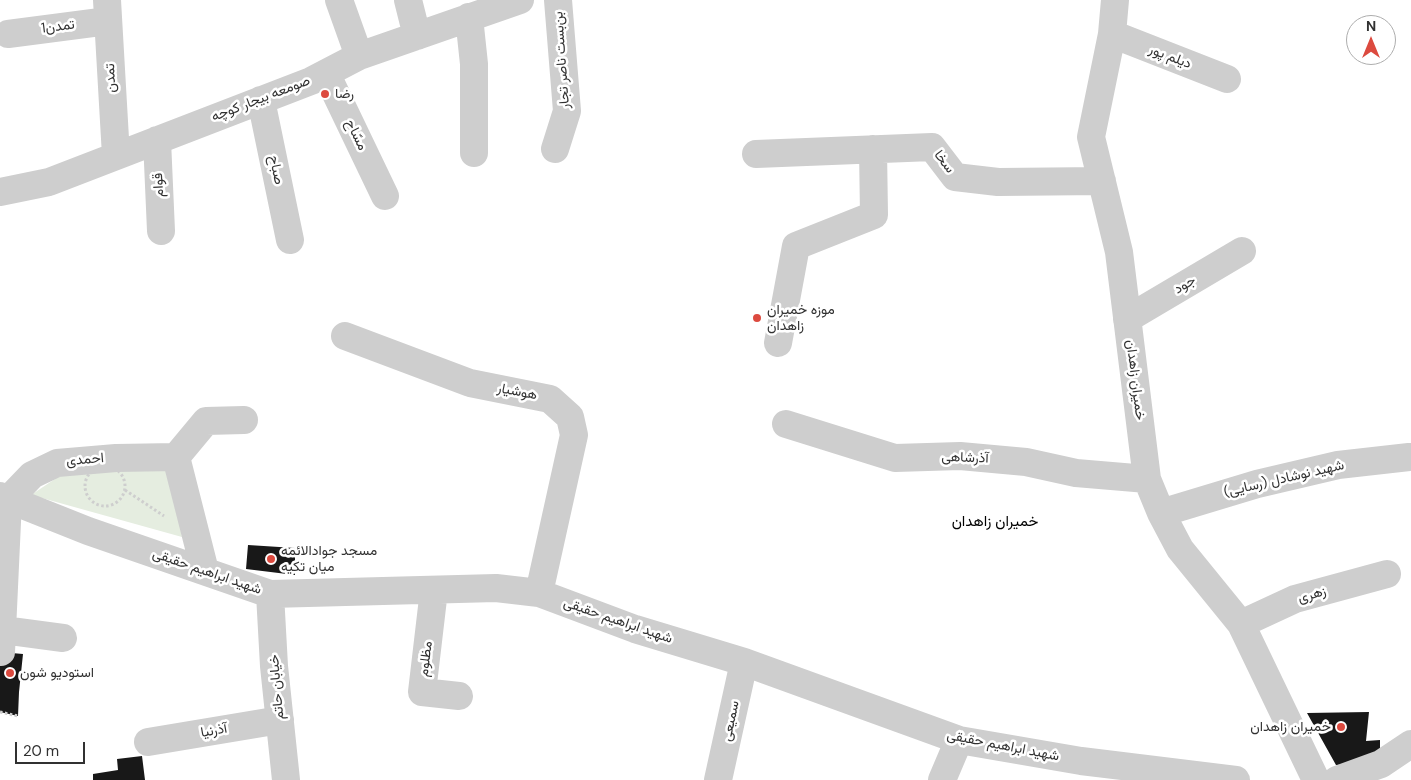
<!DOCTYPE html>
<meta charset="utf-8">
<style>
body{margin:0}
#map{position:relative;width:1411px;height:780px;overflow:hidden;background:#fff;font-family:"DM Sans",sans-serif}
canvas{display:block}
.north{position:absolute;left:1346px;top:15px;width:50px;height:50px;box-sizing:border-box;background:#fff;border:1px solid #adadad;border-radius:50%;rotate:0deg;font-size:14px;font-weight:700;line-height:20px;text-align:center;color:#313131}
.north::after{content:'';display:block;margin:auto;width:18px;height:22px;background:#dc4a3f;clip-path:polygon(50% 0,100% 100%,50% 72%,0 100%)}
.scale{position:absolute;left:15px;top:742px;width:70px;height:22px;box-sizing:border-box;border:2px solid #313131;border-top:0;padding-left:6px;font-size:15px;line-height:18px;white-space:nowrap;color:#313131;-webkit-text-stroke:4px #fff;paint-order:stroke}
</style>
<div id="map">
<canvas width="1411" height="780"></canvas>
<div class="north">N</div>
<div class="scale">20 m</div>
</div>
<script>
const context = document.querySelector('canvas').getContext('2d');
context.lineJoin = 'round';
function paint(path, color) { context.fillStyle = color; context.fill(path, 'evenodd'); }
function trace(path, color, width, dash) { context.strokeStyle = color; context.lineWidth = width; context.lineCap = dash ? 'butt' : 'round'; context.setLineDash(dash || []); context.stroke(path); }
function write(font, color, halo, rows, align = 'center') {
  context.font = font + ' "DM Sans",Vazirmatn,sans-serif'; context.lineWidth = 5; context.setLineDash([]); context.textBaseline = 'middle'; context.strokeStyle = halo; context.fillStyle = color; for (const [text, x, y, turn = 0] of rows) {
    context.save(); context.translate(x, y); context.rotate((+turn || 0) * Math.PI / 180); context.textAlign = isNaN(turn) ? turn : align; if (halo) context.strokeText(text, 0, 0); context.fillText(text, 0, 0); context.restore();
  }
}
paint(new Path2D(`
 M168,464L182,537L31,495L61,475Z`), '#e5ede0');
paint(new Path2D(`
 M248,545L295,548V575L246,569Z
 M0,652L23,654L19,692L18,716L0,712Z
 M1369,712L1366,741L1380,740V754L1373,763L1336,765L1307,713Z
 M142,756L145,780H93V774L118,770L117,759Z`), '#181818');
trace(new Path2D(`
 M85 486a20 20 0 1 1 40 0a20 20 0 1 1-40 0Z
 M125,490L164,516
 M0,712L18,716`), '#cecece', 3, [2.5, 2.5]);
trace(new Path2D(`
 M107,0L116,156
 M339,0L359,56
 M408,0L417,36
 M1115,0L1112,34L1091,137L1119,252L1147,479L1161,513L1180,549L1241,624L1316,780
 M469,17L474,64V153
 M8,34L108,21
 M1112,34L1227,79
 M326,73L385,196
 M261,100L290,240
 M157,140L161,231
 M555,149L567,111L558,0
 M756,154L932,147L955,177L998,182L1102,181
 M0,192L49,182L311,81L359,56L520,0
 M1127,319L1242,251
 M345,336L470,383L550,399L570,417L574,435L539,593
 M778,343L796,246L874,215L873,149
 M786,424L895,458L960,456L1026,462L1076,473L1147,479
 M0,496L88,531L270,594L496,588L539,593L635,629L744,662L959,740L1081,761L1236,780
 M1161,513L1257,484L1338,465L1409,457
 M205,571L176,457L206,421L244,420
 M434,590L422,692L459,696
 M270,594L274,666L286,780
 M1241,624L1295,599L1387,574
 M3,630L63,638
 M1,652L8,500L32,475L57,463L116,458L176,457
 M148,742L280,720
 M718,780L744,662
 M942,780L959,740
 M1337,780L1381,764L1411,744`), '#cecece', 28);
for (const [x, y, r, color] of [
 [325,94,5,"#dc4a3f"],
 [757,318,5,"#dc4a3f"],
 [271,559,5,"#dc4a3f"],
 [10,673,5,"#dc4a3f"],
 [1341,727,5,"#dc4a3f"]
]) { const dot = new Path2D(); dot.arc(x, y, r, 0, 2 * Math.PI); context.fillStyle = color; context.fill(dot); trace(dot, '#fff', 2); }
write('14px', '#313131', '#fff', [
 ["تمدن1",58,27,-7],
 ["دیلم پور",1170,57,21],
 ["بن‌بست ناصر تجار",562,60,-94],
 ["تمدن",111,78,-93],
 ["صومعه بیجار کوچه",261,99,-21],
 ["مسّاح",356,135,64],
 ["سخا",944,162,53],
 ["صباح",276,170,79],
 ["قوام",159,185,-93],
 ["جود",1185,285,-31],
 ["خمیران زاهدان",1135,380,83],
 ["هوشیار",517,392,11],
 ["آذرشاهی",965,458,2],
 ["احمدی",85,460,-5],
 ["شهید نوشادل (رسایی)",1284,479,-13],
 ["شهید ابراهیم حقیقی",207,572,19],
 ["زهری",1312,595,-16],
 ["شهید ابراهیم حقیقی",618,621,19],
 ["مظلوم",426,659,-83],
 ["خیابان حاتم",277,687,-95],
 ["سمیعی",731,721,-78],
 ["آذرنیا",214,731,-10],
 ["شهید ابراهیم حقیقی",1003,746,11]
]);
write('14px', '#313131', '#fff', [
 ["رضا",335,94],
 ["موزه خمیران",767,310],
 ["زاهدان",767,326],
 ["مسجد جوادالائمه",281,551],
 ["میان تکیه",281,567],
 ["استودیو شون",20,673],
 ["خمیران زاهدان",1331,727,"right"]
], 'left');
write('15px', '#000', '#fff', [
 ["خمیران زاهدان",995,522]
]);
</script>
